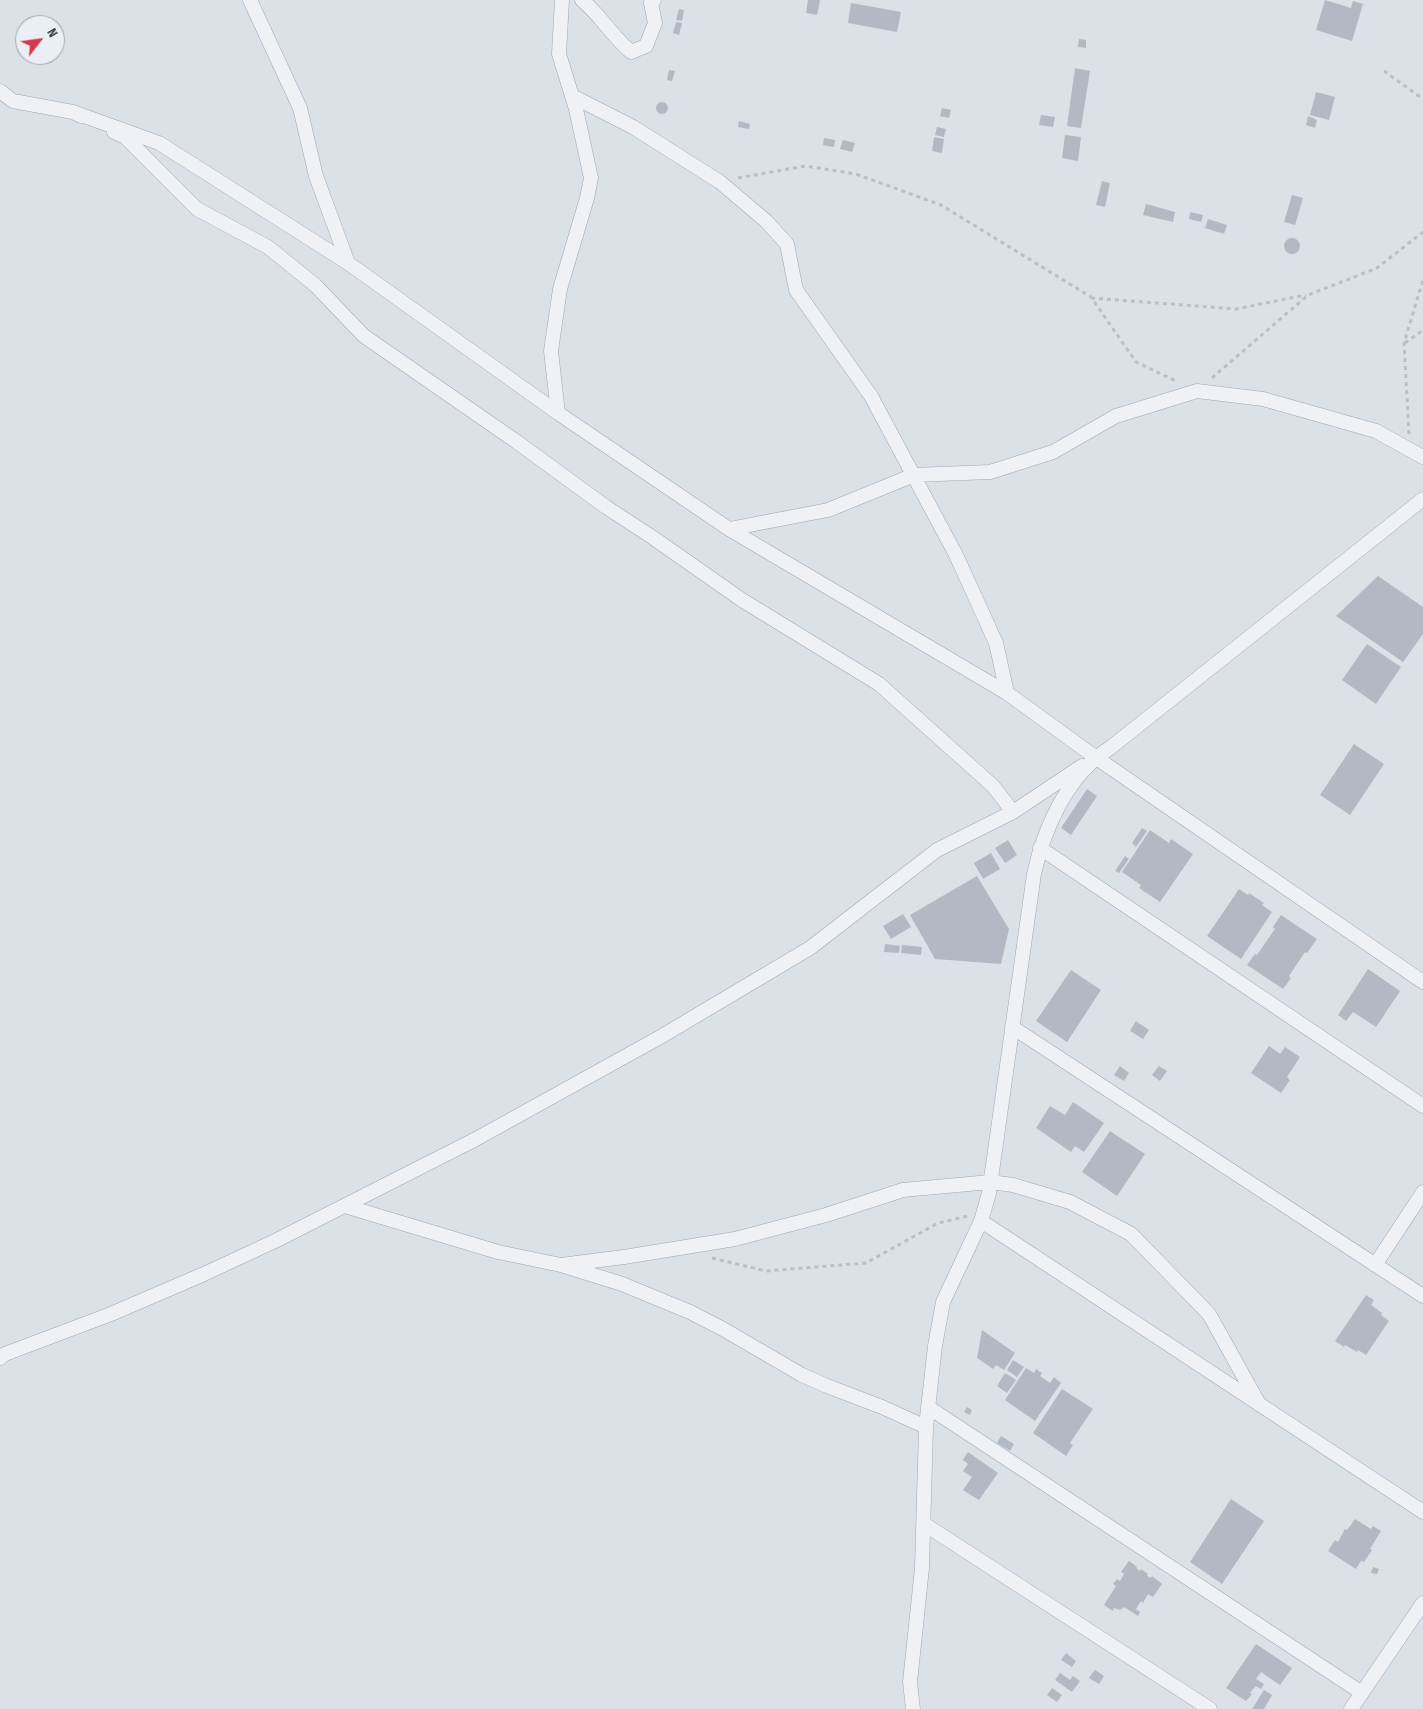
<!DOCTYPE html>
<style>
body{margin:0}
#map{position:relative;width:1423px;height:1709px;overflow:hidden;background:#dce0e7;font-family:"Sofia Sans Condensed",sans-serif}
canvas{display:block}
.north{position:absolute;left:15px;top:15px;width:50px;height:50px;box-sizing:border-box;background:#ebeff5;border:1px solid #9ca2ac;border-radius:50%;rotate:60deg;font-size:14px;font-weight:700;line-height:20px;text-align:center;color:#252e3e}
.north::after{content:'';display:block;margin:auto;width:18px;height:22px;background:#d33a51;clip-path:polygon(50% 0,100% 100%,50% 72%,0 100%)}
</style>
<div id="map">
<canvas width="1423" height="1709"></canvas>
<div class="north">N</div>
</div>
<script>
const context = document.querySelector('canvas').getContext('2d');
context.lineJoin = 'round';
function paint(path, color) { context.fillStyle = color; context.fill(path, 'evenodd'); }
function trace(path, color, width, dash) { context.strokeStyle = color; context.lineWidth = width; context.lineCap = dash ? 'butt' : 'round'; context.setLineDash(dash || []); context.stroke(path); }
paint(new Path2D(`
 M808,0H820L817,15L806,13Z
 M1325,0L1351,8L1353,1L1363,4L1352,41L1316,30Z
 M851,3L901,12L897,32L848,23Z
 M679,9L684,10L682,21L676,20Z
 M676,22L682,23L679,35L673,33Z
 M1079,39L1086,40V48L1078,47Z
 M1075,68L1090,71L1081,128L1067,126Z
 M669,70L675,71L672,81L667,80Z
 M1316,92L1335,97L1329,120L1310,115Z
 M656 108a6 6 0 1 1 12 0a6 6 0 1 1-12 0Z
 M942,108L951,110L949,118L940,116Z
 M1041,115L1055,117L1053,127L1039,125Z
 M1308,116L1317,120L1315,128L1306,125Z
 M739,121L750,124L749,129L738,127Z
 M937,127L946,129L944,137L935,135Z
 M1065,135L1081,137L1078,161L1062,158Z
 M934,137L944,139L942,153L932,151Z
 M824,138L835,140L834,147L823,145Z
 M843,140L855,143L852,152L840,149Z
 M1102,181L1110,183L1105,207L1096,205Z
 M1292,195L1303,198L1295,225L1284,222Z
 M1146,204L1175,212L1173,222L1143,215Z
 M1190,212L1203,215L1201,222L1189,219Z
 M1208,219L1227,225L1224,234L1205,228Z
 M1284 246a8 8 0 1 1 16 0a8 8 0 1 1-16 0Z
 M1378,576L1423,607V634L1403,662L1336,616Z
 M1367,644L1401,667L1376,704L1342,680Z
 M1354,744L1384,764L1350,815L1320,795Z
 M1087,789L1097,796L1071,835L1061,828Z
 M1142,828L1147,831L1136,847L1132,843Z
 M1150,830L1169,843L1171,839L1193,854L1160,902L1139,888L1141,885L1122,872Z
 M1008,840L1017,855L1005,863L995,848Z
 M991,853L1000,869L983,879L974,863Z
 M1125,856L1129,859L1119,873L1115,871Z
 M977,876L1009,929L1001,964L935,959L910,915Z
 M1239,889L1248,895L1249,893L1264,903L1262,905L1272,912L1241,959L1207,936Z
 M903,914L911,927L891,939L883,926Z
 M1281,915L1317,939L1307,953L1305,952L1289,976L1291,978L1283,989L1247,965L1255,954L1257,955L1275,929L1273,927Z
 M885,944L900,946L899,953L884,952Z
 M902,945L922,947L921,955L901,953Z
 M1368,969L1400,991L1376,1027L1353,1012L1346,1021L1338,1015Z
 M1071,970L1101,990L1067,1042L1036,1021Z
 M1136,1021L1149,1030L1143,1039L1130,1031Z
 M1269,1046L1280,1054L1285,1047L1300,1057L1287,1077L1290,1080L1281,1093L1251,1073Z
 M1120,1066L1129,1073L1124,1081L1114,1075Z
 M1159,1066L1167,1071L1160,1081L1152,1075Z
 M1073,1102L1104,1123L1084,1152L1075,1146L1071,1152L1036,1128L1050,1106L1065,1115Z
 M1110,1131L1145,1154L1117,1196L1082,1172Z
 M1366,1295L1374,1300L1371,1305L1382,1313L1381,1315L1389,1321L1366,1355L1358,1350L1357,1352L1345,1345L1344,1347L1335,1341Z
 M982,1330L1015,1353L1004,1370L996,1365L993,1369L977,1358Z
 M1013,1360L1024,1367L1017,1377L1007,1370Z
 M1026,1368L1034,1373L1036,1369L1042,1373L1040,1376L1050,1383L1054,1377L1061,1383L1035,1421L1005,1400Z
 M1005,1373L1016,1380L1007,1393L997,1386Z
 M1062,1389L1093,1409L1070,1443L1073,1445L1066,1456L1033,1433Z
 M967,1407L972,1410L970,1415L964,1412Z
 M1001,1436L1014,1444L1010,1451L997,1443Z
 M968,1452L998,1473L979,1500L963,1490L972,1477L963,1471L968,1464L963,1460Z
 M1231,1499L1264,1521L1222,1584L1190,1562Z
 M1355,1519L1371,1529L1373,1526L1381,1531L1370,1549L1372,1550L1364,1562L1361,1561L1356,1569L1328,1551L1335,1540L1338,1542L1345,1529L1347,1530Z
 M1129,1561L1137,1567L1136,1568L1140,1571L1141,1569L1148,1574L1147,1576L1151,1578L1152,1576L1162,1584L1153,1597L1148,1594L1143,1603L1141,1601L1136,1609L1140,1612L1138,1616L1124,1607L1120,1610L1114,1608L1113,1611L1104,1605L1116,1586L1113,1584L1117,1579L1120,1581L1124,1574L1121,1572Z
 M1373,1567L1379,1569L1377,1574L1371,1573Z
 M1256,1644L1292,1668L1280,1685L1261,1672L1256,1679L1264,1684L1261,1689L1256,1686L1250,1693L1252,1694L1246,1701L1226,1688Z
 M1066,1653L1076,1661L1072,1667L1061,1660Z
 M1095,1670L1104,1676L1099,1684L1089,1678Z
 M1060,1673L1070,1680L1073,1676L1080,1681L1072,1692L1055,1680Z
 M1052,1688L1062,1695L1057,1702L1047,1695Z
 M1264,1690L1272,1695L1264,1709H1252Z`), '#b3b9c4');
const minor = new Path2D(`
 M250,0L300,108L316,176L348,263
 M582,0C601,16 612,36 631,52L646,46L655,23L651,3L654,0
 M0,91L13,101L73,112L81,116
 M572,96L633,127L720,182L766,221L787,244L796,290L871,396L956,555L996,643L1007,693
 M73,112L159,143L348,263L558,413L729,529L1007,693L1095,757L1423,982
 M114,132L125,137L197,209L268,247L315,285L364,336L517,442L606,507L652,537L742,600L879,684L993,786L1013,812
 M558,413L551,351L560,289L587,198L591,178L576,109L559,54L562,0
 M729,529L828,510L914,475L990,472L1053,452L1116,416L1197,391L1263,399L1376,431L1423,457
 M1040,848L1423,1106
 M1012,1027L1423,1296
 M345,1206L498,1252L561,1265L622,1284L690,1312L723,1329L802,1375L827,1386L882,1407L926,1427
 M981,1221L1423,1512
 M561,1265L624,1257L735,1239L826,1215L903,1190L990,1182L1013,1185L1070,1202L1131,1234L1209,1314L1259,1404
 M1375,1265L1423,1192
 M0,1358L5,1354L111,1314L204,1274L275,1241L476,1139L662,1036L810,948L937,850L1013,812L1082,766
 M928,1407L1362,1693
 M924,1524L1210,1709
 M913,1709L910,1682L922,1568L926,1427L935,1346L943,1302L981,1221L989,1193L1034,874C1044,828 1068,774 1110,748L1423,499
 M1351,1709L1423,1603`);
trace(minor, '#a1a7b1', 15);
trace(new Path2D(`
 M1384,71L1423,99
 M738,178L805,166L856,174L941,205L1091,297L1136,362L1178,382
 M1091,298L1236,309L1306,295
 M1405,343L1423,330
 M1212,378L1308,295L1377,268L1423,232
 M1409,434L1404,343L1423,280
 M712,1258L766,1271L866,1263L938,1223L968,1216`), '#babec5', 3, [4, 4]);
trace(minor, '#eff1f5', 14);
</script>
